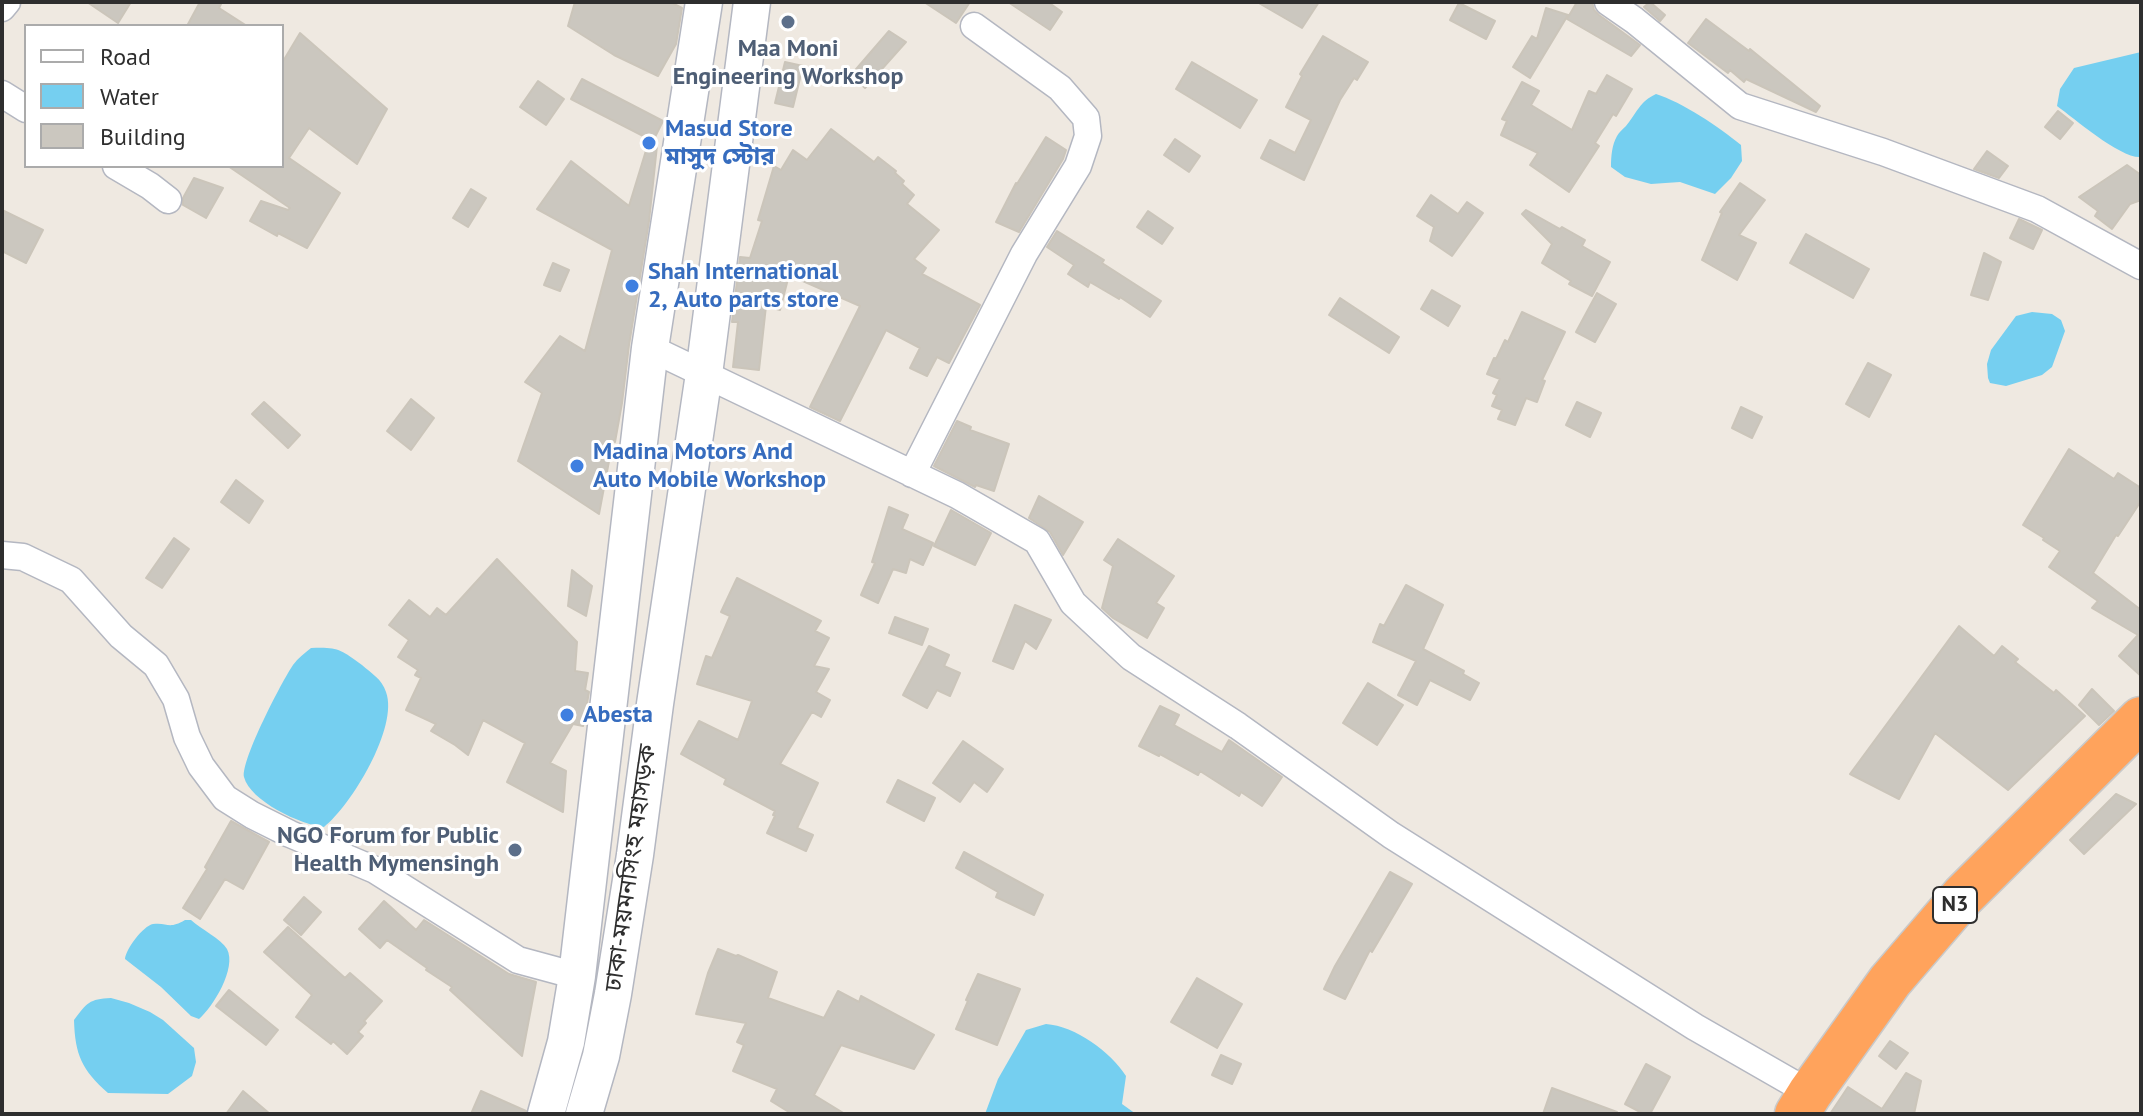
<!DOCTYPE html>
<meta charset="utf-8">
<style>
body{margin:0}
#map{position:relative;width:2143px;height:1116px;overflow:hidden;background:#efe9e1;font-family:"PT Sans",sans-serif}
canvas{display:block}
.frame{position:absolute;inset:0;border:4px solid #2e2e2e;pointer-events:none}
.legend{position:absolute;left:24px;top:24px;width:260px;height:144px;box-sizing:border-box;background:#fff;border:2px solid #ababab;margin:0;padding:10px 14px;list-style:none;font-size:24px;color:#2e2e2e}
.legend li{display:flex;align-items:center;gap:16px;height:40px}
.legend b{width:40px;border:2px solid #ababab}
</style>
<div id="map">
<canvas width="2143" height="1116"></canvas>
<div class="frame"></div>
<ul class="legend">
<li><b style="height:10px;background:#fff"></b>Road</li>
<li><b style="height:22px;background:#75cff0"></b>Water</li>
<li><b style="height:22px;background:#cbc7bf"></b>Building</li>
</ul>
</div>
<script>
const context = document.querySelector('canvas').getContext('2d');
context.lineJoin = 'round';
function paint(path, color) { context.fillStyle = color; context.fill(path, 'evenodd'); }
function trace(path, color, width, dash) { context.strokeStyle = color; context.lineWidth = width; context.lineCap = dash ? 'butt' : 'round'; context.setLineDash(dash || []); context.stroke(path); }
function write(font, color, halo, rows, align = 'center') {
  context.font = font + ' "PT Sans","Noto Sans Bengali",sans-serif'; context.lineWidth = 6; context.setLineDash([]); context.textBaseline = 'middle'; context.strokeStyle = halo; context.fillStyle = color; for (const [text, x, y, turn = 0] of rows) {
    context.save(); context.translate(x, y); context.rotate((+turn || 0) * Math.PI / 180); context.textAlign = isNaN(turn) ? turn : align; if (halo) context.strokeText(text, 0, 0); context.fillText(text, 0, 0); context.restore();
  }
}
paint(new Path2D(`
 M2141,52V157C2121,159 2075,119 2057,106L2060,89L2074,68Z
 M1656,94C1682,102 1719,127 1741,145L1742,161L1731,178L1715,194L1680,182L1651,184L1625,177L1611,167C1611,156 1612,145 1617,136C1619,132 1623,129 1626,126C1636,114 1640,101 1656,94Z
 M2032,312L2052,314L2061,320L2065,331L2052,367L2042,375L2006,386L1990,383L1988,378L1987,364L1991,350L2016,316Z
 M311,648C338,647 340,649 362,665C371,673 382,679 386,692C399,727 351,806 324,827C301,825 250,801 244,777C241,760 282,681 293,665C298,658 305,653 311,648Z
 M185,920H191C201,929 221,939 227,949C237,968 213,1007 199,1019L191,1016L161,987L125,959C126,949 143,926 153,924C168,922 168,930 185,920Z
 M111,998L129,1003L150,1012L163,1020L194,1048L196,1062L192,1076L168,1094L108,1093C82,1070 75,1055 74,1020C87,1003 89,999 111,998Z
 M1046,1024C1075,1026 1111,1052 1126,1076L1122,1104L1136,1114H985L998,1079L1026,1030Z`), '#75cff0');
const building = new Path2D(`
 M87,2H131L118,23Z
 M200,2H222L219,8L247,26H187Z
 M575,2H670L682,8L676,44L658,76L614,55L568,26Z
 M924,2H970L956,23Z
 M1008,2H1048L1062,12L1050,30Z
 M1257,2H1319L1302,28Z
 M1577,2H1592L1594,10L1599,15L1640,45L1631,56L1567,19Z
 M1650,2L1665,15L1660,21L1644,7Z
 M1459,3L1495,21L1486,39L1450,20Z
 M1546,8L1568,15L1530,78L1513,67L1532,36L1537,39Z
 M1706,19L1749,51L1750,49L1820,106L1816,112L1746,79L1744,82L1730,70L1728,73L1688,43Z
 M889,31L906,42L865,88L851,75Z
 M300,33L387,109L357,164L309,128L289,158L340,193L307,248L278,233L277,236L250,221L261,201L288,210L290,208L228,166H282V63Z
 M1323,36L1368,62L1357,80L1354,78L1340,100L1304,180L1261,158L1270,140L1295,153L1311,120L1286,107L1302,76L1300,74Z
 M785,62L803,66L793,107L775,103Z
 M1192,62L1257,100L1240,128L1176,89Z
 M1607,75L1632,89L1616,116L1613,114L1595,143L1599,146L1569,192L1530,165L1538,153L1501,135L1507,121L1502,119L1522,82L1539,91L1531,105L1572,130L1589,91L1596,94Z
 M582,79L663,121L653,141L571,99Z
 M538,81L564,99L546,125L520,107Z
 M2058,111L2073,123L2060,139L2045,127Z
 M831,129L874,162L878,157L896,171L895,173L904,181L902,184L914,195L907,204L939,230L914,259L926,268L922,274L980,305L949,363L937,357L927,376L910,368L920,348L886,330L840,421L810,407L860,306L789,275L780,310L766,306L759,370L733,367L738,322H732L740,257L750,258L762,221L758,220L774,166L781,170L793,150L807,160Z
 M1046,137L1066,150L1063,159L1019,232L996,222L1016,183L1017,184Z
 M1175,139L1200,156L1189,172L1164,155Z
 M648,144L657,146L649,221L629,345L622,403L615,442L613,440L599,514L518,461L542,393L525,382L560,336L585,351L612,250L537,209L571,161L629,206Z
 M1987,151L2008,166L1999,178L1974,169Z
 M2127,165L2141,175V200L2130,204L2112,229L2095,216L2098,211L2079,197Z
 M194,178L223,188L206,218L183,205V198Z
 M1740,183L1765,200L1739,235L1756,243L1737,280L1702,260L1722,213L1720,212Z
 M471,189L486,198L468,227L453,218Z
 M1431,195L1458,214L1467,202L1483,213L1452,256L1430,241L1434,227L1417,216Z
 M2,210L43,230L26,263L2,251Z
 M1526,210L1560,229L1562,227L1585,240L1582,246L1610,262L1592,296L1569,284L1571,281L1542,263L1552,244L1522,214Z
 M1148,211L1173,228L1162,244L1137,227Z
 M2019,219L2042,230L2033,249L2010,238Z
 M1057,231L1104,260L1102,263L1161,301L1150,317L1120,297L1119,299L1090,282L1088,287L1068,274L1074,265L1047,247Z
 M1806,234L1869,269L1853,298L1790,263Z
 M1984,253L2001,262L1988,300L1971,295Z
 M553,263L569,270L560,291L544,285Z
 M1432,290L1460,306L1448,326L1421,309Z
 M1597,293L1616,304L1595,342L1576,332Z
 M1340,298L1399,337L1389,353L1329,315Z
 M1522,312L1565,332L1542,380L1545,381L1537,402L1526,398L1515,425L1498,419L1502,410L1492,406L1497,395L1493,393L1500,379L1487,374L1494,358L1496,359L1505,340L1508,342Z
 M1868,363L1891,375L1869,417L1846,404Z
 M411,399L434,418L411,450L387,431Z
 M264,402L300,435L288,448L252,414Z
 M1577,402L1601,413L1590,437L1566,425Z
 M1741,407L1762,417L1752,438L1732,428Z
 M957,421L971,427L970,430L1009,444L994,491L976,485L975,487L934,466Z
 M2069,449L2114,479L2118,473L2141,488V501L2118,536L2116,535L2093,573L2141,610V676L2119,656L2138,635L2092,608L2098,601L2049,567L2060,551L2043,540L2044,538L2023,525Z
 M236,480L263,501L249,523L221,502Z
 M1039,496L1083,522L1063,555L1050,532L1029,518Z
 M889,507L908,515L902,529L933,543L923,565L910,559L906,573L893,569L878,603L861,595L875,563L872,562Z
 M951,510L991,533L975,565L934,546Z
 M174,538L189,549L162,588L146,578Z
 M1118,539L1174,576L1156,603L1164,608L1147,638L1113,618L1102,608L1113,566L1104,560Z
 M497,559L577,642L575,671L588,673L585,690L589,692L583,726L573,724L550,763L566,771L563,812L507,782L525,743L483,720L468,755L455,745L431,731L436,724L406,710L421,678L415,675L418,670L398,657L409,640L389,625L409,600L430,617L437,608L446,615Z
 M572,570L592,586L586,616L568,606Z
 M737,578L821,621L815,631L829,638L814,666L829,669L816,692L830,700L821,717L812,712L780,764L818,783L797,828L813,835L806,851L767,833L775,816L773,815L775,811L724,784L726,779L681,754L699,721L738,740L752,701L697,684L706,656L712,658L730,616L721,612Z
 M1406,585L1443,605L1423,649L1464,671L1463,674L1479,683L1470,700L1430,680L1417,705L1398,695L1416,661L1373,642L1380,624L1384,626Z
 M1015,605L1051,620L1036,649L1025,641L1013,669L993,661Z
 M895,617L928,629L922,645L889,633Z
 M1959,626L1994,656L2002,646L2018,659L2015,662L2054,693L2056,690L2085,716L2008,790L1935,733L1899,799L1850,774Z
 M929,646L949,655L944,666L960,673L950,696L937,690L927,708L903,695Z
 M1368,683L1403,705L1377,745L1343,723Z
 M2092,689L2114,711L2099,725L2079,705Z
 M1160,706L1179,715L1174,725L1222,752L1229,740L1282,777L1262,806L1241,792L1239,796L1200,771L1198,775L1160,754L1159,756L1139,746Z
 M963,741L1003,769L987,792L974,782L960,802L933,783Z
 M898,780L935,798L924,821L887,802Z
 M2116,794L2136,804L2084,854L2070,840Z
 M231,821L269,842L243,889L225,879L200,919L183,908L207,869L205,867Z
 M964,852L1043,895L1034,915L996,897L998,892L956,868Z
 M1390,872L1412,884L1372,952L1370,950L1345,999L1324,989L1335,966Z
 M304,897L321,912L301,935L284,920Z
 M384,901L416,930L424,920L509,974L536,982L522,1056L450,990L452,987L426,970L427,968L387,940L380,948L359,929Z
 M288,927L345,978L350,973L382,1001L364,1021L366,1023L358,1032L363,1036L347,1054L333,1041L331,1044L296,1017L312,995L264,952Z
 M718,949L736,956L738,955L777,972L768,998L824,1018L838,991L859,1002L861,996L934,1035L914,1069L841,1045L814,1095L845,1114H792L771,1101L777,1089L733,1071L744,1045L737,1042L746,1023L696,1014L708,973Z
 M978,974L1020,989L997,1045L956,1029L968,1001L966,1000Z
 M1197,978L1242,1004L1217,1048L1171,1022Z
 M229,990L278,1030L266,1045L216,1006Z
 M1890,1041L1908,1053L1896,1069L1879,1056Z
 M1221,1055L1241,1064L1232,1084L1212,1075Z
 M1646,1064L1670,1077L1650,1114H1644L1625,1104Z
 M1906,1073L1921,1081L1914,1114H1830L1848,1087L1882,1109Z
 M1552,1088L1617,1112L1616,1114H1543Z
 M243,1091L270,1114H226Z
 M481,1091L526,1111V1114H471Z`);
paint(building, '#cbc7bf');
trace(building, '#cbc5ba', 2);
const street = new Path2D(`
 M1608,2L1634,20L1740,106L1883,152L2037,209L2141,266
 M2,8L7,2
 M2,94L26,109
 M116,166L150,186L168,200
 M650,348L957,495L1037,541L1073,603L1131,657L1238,726L1391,835L1695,1027L1810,1093
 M912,474L1024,254L1078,166L1088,136L1086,118L1060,88L974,26
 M2,555L23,557L71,580L121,636L156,665L176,699L187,737L201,766L225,798L252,815L290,834L375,870L518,960L577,976`);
const secondary = new Path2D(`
 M546,1114L566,1042L577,976L650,348L704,2
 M584,1114L601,1056L613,994L635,855L655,704L704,374L752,2`);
const highway = new Path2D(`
 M1797,1114L1810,1093L1890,981L1963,896L2141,719`);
trace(street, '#b4b7c1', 29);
trace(secondary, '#b4b7c1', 39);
trace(highway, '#c9c9c9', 47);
trace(street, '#fff', 26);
trace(secondary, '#fff', 36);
trace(highway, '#ffa35c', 44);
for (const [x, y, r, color] of [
 [788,22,8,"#5c6f8a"],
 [649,143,8,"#3f7fe0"],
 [632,286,8,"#3f7fe0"],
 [577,466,8,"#3f7fe0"],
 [567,715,8,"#3f7fe0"],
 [515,850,8,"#5c6f8a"]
]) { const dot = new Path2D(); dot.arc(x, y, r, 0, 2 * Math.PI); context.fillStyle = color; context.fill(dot); trace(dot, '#fff', 3); }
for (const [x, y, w] of [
 [1955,905,44]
]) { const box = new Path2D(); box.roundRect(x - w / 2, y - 18, w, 36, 6); context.fillStyle = '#fff'; context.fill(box); trace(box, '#2e2e2e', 2); }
write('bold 22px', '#2e2e2e', null, [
 ["N3",1955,905]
]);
write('bold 24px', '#4e5e75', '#fff', [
 ["Maa Moni",788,49],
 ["Engineering Workshop",788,77],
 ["NGO Forum for Public",499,836,"right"],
 ["Health Mymensingh",499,864,"right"]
]);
write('bold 24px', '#366cbe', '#fff', [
 ["Masud Store",665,129],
 ["মাসুদ স্টোর",665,157],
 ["Shah International",648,272],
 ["2, Auto parts store",648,300],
 ["Madina Motors And",593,452],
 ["Auto Mobile Workshop",593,480],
 ["Abesta",583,715]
], 'left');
write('24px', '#2e2e2e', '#fff', [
 ["ঢাকা-ময়মনসিংহ মহাসড়ক",631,868,-82]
]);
</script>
